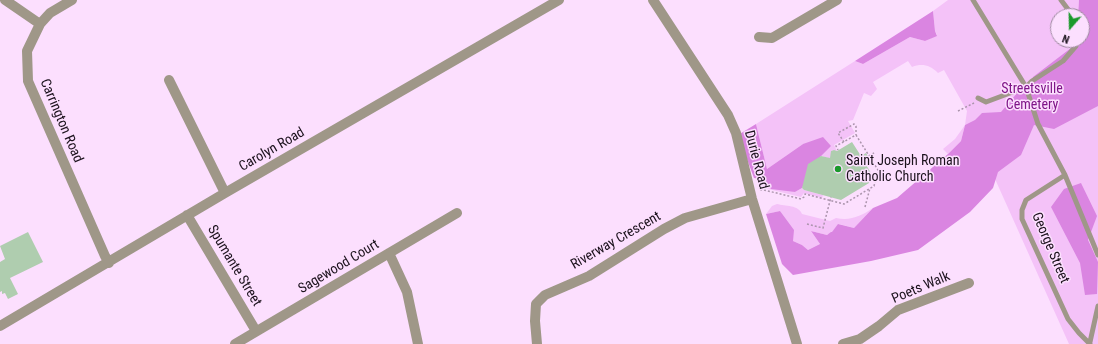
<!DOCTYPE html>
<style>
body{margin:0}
#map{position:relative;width:1098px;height:344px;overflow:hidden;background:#fcdffe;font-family:"Roboto Condensed",sans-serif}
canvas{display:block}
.north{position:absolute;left:1050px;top:8px;width:40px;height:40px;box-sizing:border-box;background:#fcdffe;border:1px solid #a28da4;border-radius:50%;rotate:200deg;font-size:11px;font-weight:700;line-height:16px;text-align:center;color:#1b111c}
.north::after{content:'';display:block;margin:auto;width:14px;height:18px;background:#1b992c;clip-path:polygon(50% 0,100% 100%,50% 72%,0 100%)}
</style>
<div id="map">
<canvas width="1098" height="344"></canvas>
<div class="north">N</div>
</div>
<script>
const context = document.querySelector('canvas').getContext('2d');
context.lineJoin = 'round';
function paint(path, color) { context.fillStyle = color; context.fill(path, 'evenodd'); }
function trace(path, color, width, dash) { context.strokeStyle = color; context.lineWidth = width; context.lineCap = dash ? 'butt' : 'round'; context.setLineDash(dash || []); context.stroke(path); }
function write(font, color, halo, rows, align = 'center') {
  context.font = font + ' "Roboto Condensed",sans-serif'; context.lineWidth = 3; context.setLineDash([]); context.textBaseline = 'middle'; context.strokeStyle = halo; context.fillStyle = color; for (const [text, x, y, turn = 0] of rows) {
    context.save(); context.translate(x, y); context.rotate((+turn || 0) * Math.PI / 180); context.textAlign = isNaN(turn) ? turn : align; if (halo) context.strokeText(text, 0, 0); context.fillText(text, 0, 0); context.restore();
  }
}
paint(new Path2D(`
 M948,0H1079L1078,16H1058V40H1082L1098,106V344H1069L978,141L975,121L965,125L961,141L948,154L943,149L955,139L965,125L967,111L944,70L938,73C930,65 922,63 912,67L908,61L873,82L877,89L871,96L864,93L853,120L848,121L855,133L834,145L837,151L834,150L831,151L832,159L821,156L803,144L767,169L756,124L855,61L863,64L910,37L925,41L937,35L935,31L933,11Z
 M756,178L795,192L802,188L804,190L807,191L810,190L811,192L823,195L822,198L804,193L801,197L764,188Z
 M777,204C785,206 799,205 802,214L830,221L836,218C851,221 861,216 873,208L854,228L839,224L832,233L827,235L811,231L820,244L808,250L802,245L793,241L780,211L766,214L772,206Z`), '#f4c2f8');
paint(new Path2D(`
 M1079,0H1098V106L1054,129L1034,125L1021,155L998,172L993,188L970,212L918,250L871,261L793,275L782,264L766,214L780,211L794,230L793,241L802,245L808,250L820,244L811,231L827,235L831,232H832L838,224L854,228L873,208L897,198L948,154L961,141L965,125L975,120L982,113L1001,112L1018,92L1030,93L1033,77L1071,48L1072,40H1082V16H1078Z
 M933,11L935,31L937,36L925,41L910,37L863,64L855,61Z
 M756,124L767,169L803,144L823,137L831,146L821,156L802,188L795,192L771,189L765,180L754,178L738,135Z
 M1081,183L1097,216L1088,240L1098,262L1097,294L1085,295L1080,263L1051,207L1064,189Z`), '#da85e1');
paint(new Path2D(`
 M852,142L861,156L866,153L870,160L865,163L871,173L869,183L841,200L804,190L802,188L808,164L821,156L830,158L831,151L834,150L837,151Z
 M28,232L43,262L10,278L18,294L8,299L5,293L2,294V291L0,292V262L5,259L0,246Z`), '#afcdaf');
trace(new Path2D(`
 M958,111L974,103
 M844,142L838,133L854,124L856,126V135
 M869,156L874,153
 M760,190H764L801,199L804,197L805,194L844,204L874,186L878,170L856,135L836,146L838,150
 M865,207L870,188
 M807,224L823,228L831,197`), '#ac95ad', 1.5, [2, 2]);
trace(new Path2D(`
 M973,0L1026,87L1038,124L1065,175L1098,255
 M1061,0L1073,16
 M978,98L986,102L1026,87L1032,81L1063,61L1076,46V40
 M1065,175L1026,200L1022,210V219L1068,319L1079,333L1090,344
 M1090,342L1098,306`), '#9f9788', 5);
trace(new Path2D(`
 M5,0L40,24
 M72,0L50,13L40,24L27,51L28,81L105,256L109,263
 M653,0L728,115L736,133L752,199L797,344
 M759,37L772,38L837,0
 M169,80L225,193
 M187,215L256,331
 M389,253L407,292L418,344
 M0,326L225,193L559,0
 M235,344L457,213
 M537,344L535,321L536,304L545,295L589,276L664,229L685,218L752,199
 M843,344L860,339L879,326L898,310L969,283`), '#9f9788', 10);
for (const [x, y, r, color] of [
 [838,169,4,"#1b992c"]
]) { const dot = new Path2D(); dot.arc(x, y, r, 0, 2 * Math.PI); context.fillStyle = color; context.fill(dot); trace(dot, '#fcdffe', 1.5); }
write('14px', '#7f1588', '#fcdffe', [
 ["Streetsville",1032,89],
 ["Cemetery",1032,105]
]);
write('14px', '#1b111c', '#fcdffe', [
 ["Carrington Road",61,121,67],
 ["Carolyn Road",272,150,-30],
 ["Durie Road",756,160,75],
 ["Riverway Crescent",616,241,-30],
 ["George Street",1050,248,67],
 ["Spumante Street",234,266,59],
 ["Sagewood Court",339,267,-31],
 ["Poets Walk",921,288,-23]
]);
write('14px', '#1b111c', '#fcdffe', [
 ["Saint Joseph Roman",846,161],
 ["Catholic Church",846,177]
], 'left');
</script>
